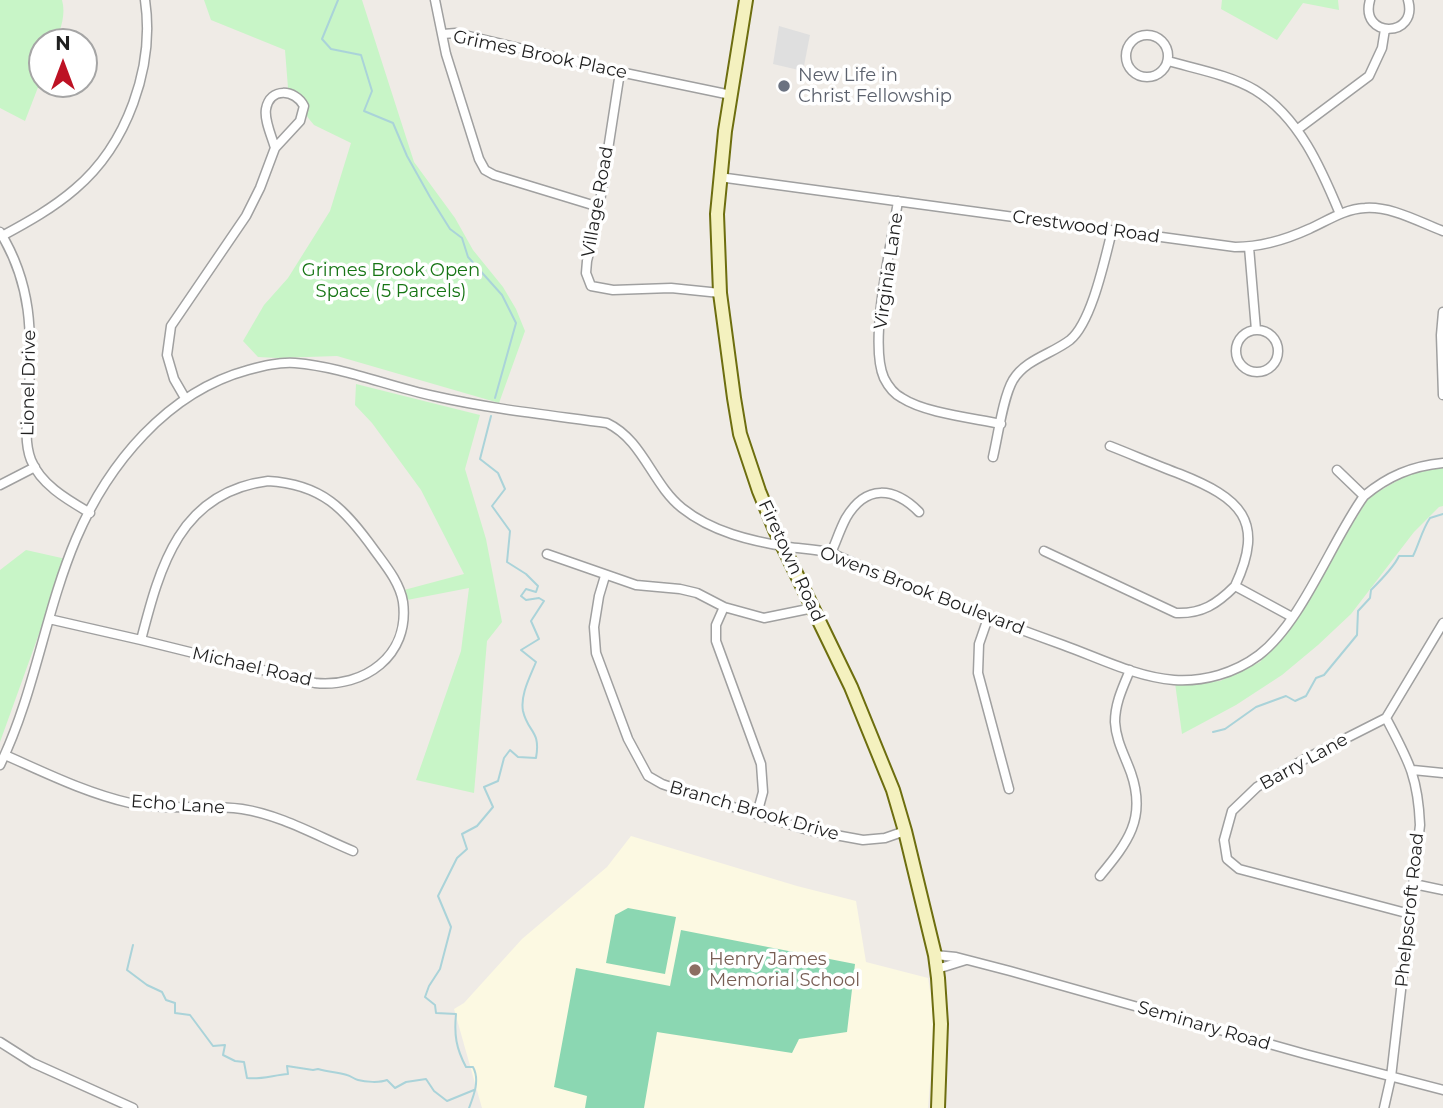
<!DOCTYPE html>
<style>
body{margin:0}
#map{position:relative;width:1443px;height:1108px;overflow:hidden;background:#efebe6;font-family:Montserrat,sans-serif}
canvas{display:block}
.north{position:absolute;left:28px;top:28px;width:70px;height:70px;box-sizing:border-box;background:#fff;border:2px solid #a5a5a5;border-radius:50%;rotate:0deg;font-size:19px;font-weight:700;line-height:28px;text-align:center;color:#1f1f1f}
.north::after{content:'';display:block;margin:auto;width:24px;height:32px;background:#bd1224;clip-path:polygon(50% 0,100% 100%,50% 72%,0 100%)}
</style>
<div id="map">
<canvas width="1443" height="1108"></canvas>
<div class="north">N</div>
</div>
<script>
const context = document.querySelector('canvas').getContext('2d');
context.lineJoin = 'round';
function paint(path, color) { context.fillStyle = color; context.fill(path, 'evenodd'); }
function trace(path, color, width, dash) { context.strokeStyle = color; context.lineWidth = width; context.lineCap = dash ? 'butt' : 'round'; context.setLineDash(dash || []); context.stroke(path); }
function write(font, color, halo, rows, align = 'center') {
  context.font = font + ' Montserrat,sans-serif'; context.lineWidth = 7; context.setLineDash([]); context.textBaseline = 'middle'; context.strokeStyle = halo; context.fillStyle = color; for (const [text, x, y, turn = 0] of rows) {
    context.save(); context.translate(x, y); context.rotate((+turn || 0) * Math.PI / 180); context.textAlign = isNaN(turn) ? turn : align; if (halo) context.strokeText(text, 0, 0); context.fillText(text, 0, 0); context.restore();
  }
}
paint(new Path2D(`
 M631,836L797,886L856,901L866,962L928,978L935,1020L928,1108H482L454,1009L464,1003L522,939L607,867Z`), '#fcf9e2');
paint(new Path2D(`
 M0,0H62C66,14 61,29 55,42H42V77L25,121L0,108Z
 M204,0H362L414,162L455,218L473,250L503,287L516,309L525,331L499,403L337,356L277,358L258,357L243,341L264,305L288,278L330,211L351,143L314,125L309,119L288,88L285,50L211,20Z
 M1222,0H1338L1339,10L1303,3L1277,40L1221,9Z
 M356,384L480,415L465,469L486,539L502,622L487,641L474,793L416,780L461,651L469,588L407,600L404,590L464,574L421,490L372,423L355,405Z
 M1443,467V506L1439,507L1414,532L1351,614L1318,645L1282,675L1236,705L1182,734L1175,683L1220,681L1260,662L1293,621L1369,497L1407,475Z
 M26,550L66,559L0,742V570Z`), '#c8f5c7');
paint(new Path2D(`
 M628,908L676,917L665,974L606,963L615,915Z
 M681,930L855,964L847,1032L799,1039L792,1053L657,1032L644,1108H585L587,1096L554,1087L576,968L670,986Z`), '#8bd7b2');
paint(new Path2D(`
 M779,26L810,35L803,71L773,64Z`), '#dfdfdf');
trace(new Path2D(`
 M338,0L322,39L331,49L361,55L372,91L364,111L393,123L407,156L430,197L450,229L462,238L468,257L502,295L516,323L495,398
 M1213,732L1225,729L1256,707L1286,696L1295,701L1306,696L1316,678L1324,675L1357,635L1358,611L1370,598L1371,590C1379,582 1395,565 1399,556H1413C1419,544 1422,530 1430,518L1443,514
 M133,945L127,970L147,985L162,992L166,1000L175,1003V1013L190,1015L213,1046L225,1045L223,1055L235,1061L244,1062L247,1078C260,1080 274,1075 288,1074L287,1066L313,1070L318,1069C328,1072 337,1072 347,1075C351,1076 354,1079 358,1080C365,1082 380,1083 387,1080L395,1088L406,1082L426,1079L434,1091L447,1101L474,1090
 M469,1108C474,1095 480,1080 473,1067H466C456,1048 454,1035 456,1014L436,1013L435,1005L425,997L429,986L440,969L451,927L438,896L457,858L467,849L462,834L477,826L493,807L484,787L498,781L504,758L510,750L518,757L536,758C541,730 528,733 523,711C520,695 530,677 536,662L521,650L539,639L531,621L544,601L539,598L526,600L521,596L526,589L536,592L538,586L526,574L507,562L510,531L492,506L505,489L498,473L480,459L491,416`), '#aad3d9', 2);
const street = new Path2D(`
 M435,0L446,54L479,159L485,170L494,175L599,207
 M1370,0C1359,39 1419,38 1408,0
 M443,34L456,33L620,72L731,95
 M1126 56a21 21 0 1 1 42 0a21 21 0 1 1-42 0Z
 M1168,61C1196,69 1230,75 1255,90C1299,117 1321,168 1340,214
 M620,72L597,221L587,261L586,273L591,286L613,290L671,288L720,293
 M1298,129L1369,76L1382,48L1385,29
 M719,177L1235,247C1261,247 1285,240 1309,229C1327,221 1344,209 1365,208C1391,206 1419,222 1443,231
 M898,201C892,242 868,342 884,378C888,386 894,394 902,398C925,413 973,418 1001,424
 M0,232C32,284 32,333 29,392C28,413 23,440 31,460C41,485 68,500 90,513
 M2,236C28,222 53,208 75,189C127,145 155,67 145,0
 M1249,247L1256,330
 M1443,312L1441,335L1443,395
 M1236 351a21 21 0 1 1 42 0a21 21 0 1 1-42 0Z
 M185,398L174,379L167,355L171,326L246,216L260,188L275,148L300,121L304,106C295,89 270,87 266,109C264,120 272,137 275,148
 M1110,446C1133,455 1156,465 1180,474C1240,498 1266,520 1235,586L1292,617
 M993,457C998,436 1003,397 1013,380C1026,359 1052,354 1070,340C1092,322 1105,258 1112,231
 M1337,470L1364,496
 M268,481C322,484 345,509 375,551C386,566 400,583 403,602C410,656 364,688 315,683L141,640C160,566 180,492 268,481Z
 M0,485L35,467
 M1044,551L1176,613C1202,614 1217,604 1235,586
 M831,553C836,542 840,529 846,518C866,484 894,487 919,512
 M547,554L636,585L680,589L697,593L724,607L764,618L813,608
 M605,576L599,596L594,627L596,653L628,739L648,776L662,784L691,794L808,830L863,840L885,838L905,831
 M724,607L716,625V641L761,764L763,792L757,814
 M988,618L979,644L978,673L1009,789
 M49,619L141,640
 M5,755C46,773 86,793 130,803C167,811 205,804 242,809C281,815 317,836 353,851
 M0,765C35,693 45,612 76,539C108,464 167,392 248,370C263,366 278,362 295,363C343,367 387,386 434,396C491,409 549,415 607,423C643,440 652,484 682,508C712,532 751,541 788,547C803,549 817,549 831,553C908,587 985,617 1063,645C1099,658 1136,677 1174,680C1204,682 1235,673 1259,655C1302,622 1331,542 1364,496C1388,476 1412,466 1443,463
 M1413,770L1443,773
 M1100,876C1127,843 1147,819 1131,773C1125,756 1116,741 1115,722C1115,703 1123,687 1130,670
 M1414,884L1443,890
 M1410,914L1239,869L1227,859L1224,840L1232,811L1257,787L1303,760L1386,718L1443,623
 M935,955L956,957L1010,971L1305,1054L1443,1090
 M937,969L966,960
 M0,1042L33,1063L133,1108
 M1384,1108L1391,1077L1420,825C1418,776 1408,760 1386,718`);
const secondary = new Path2D(`
 M746,0L725,131L717,214L720,293L734,398L740,434L759,491L775,530L851,687L893,790L905,831L935,955L938,978L941,1024L938,1108`);
trace(street, '#a0a0a0', 11);
trace(secondary, '#6d6e0f', 16);
trace(street, '#fff', 8);
trace(secondary, '#f4f1bf', 12);
for (const [x, y, r, color] of [
 [784,86,7,"#6b7280"],
 [695,970,7,"#8d6e63"]
]) { const dot = new Path2D(); dot.arc(x, y, r, 0, 2 * Math.PI); context.fillStyle = color; context.fill(dot); trace(dot, '#fff', 2.5); }
write('18px', '#1f1f1f', '#fff', [
 ["Grimes Brook Place",540,55,12],
 ["Village Road",598,202,-80],
 ["Crestwood Road",1086,227,8],
 ["Virginia Lane",889,271,-82],
 ["Lionel Drive",29,383,-89],
 ["Firetown Road",791,561,65],
 ["Owens Brook Boulevard",922,591,21],
 ["Michael Road",252,667,13],
 ["Barry Lane",1304,762,-29],
 ["Echo Lane",178,805,4],
 ["Branch Brook Drive",754,811,16],
 ["Phelpscroft Road",1410,910,-84],
 ["Seminary Road",1204,1026,16]
]);
write('18px', '#5b616d', '#fff', [
 ["New Life in",798,76],
 ["Christ Fellowship",798,97]
], 'left');
write('18px', '#177515', '#fff', [
 ["Grimes Brook Open",391,271],
 ["Space (5 Parcels)",391,292]
]);
write('18px', '#785e54', '#fff', [
 ["Henry James",709,960],
 ["Memorial School",709,981]
], 'left');
</script>
